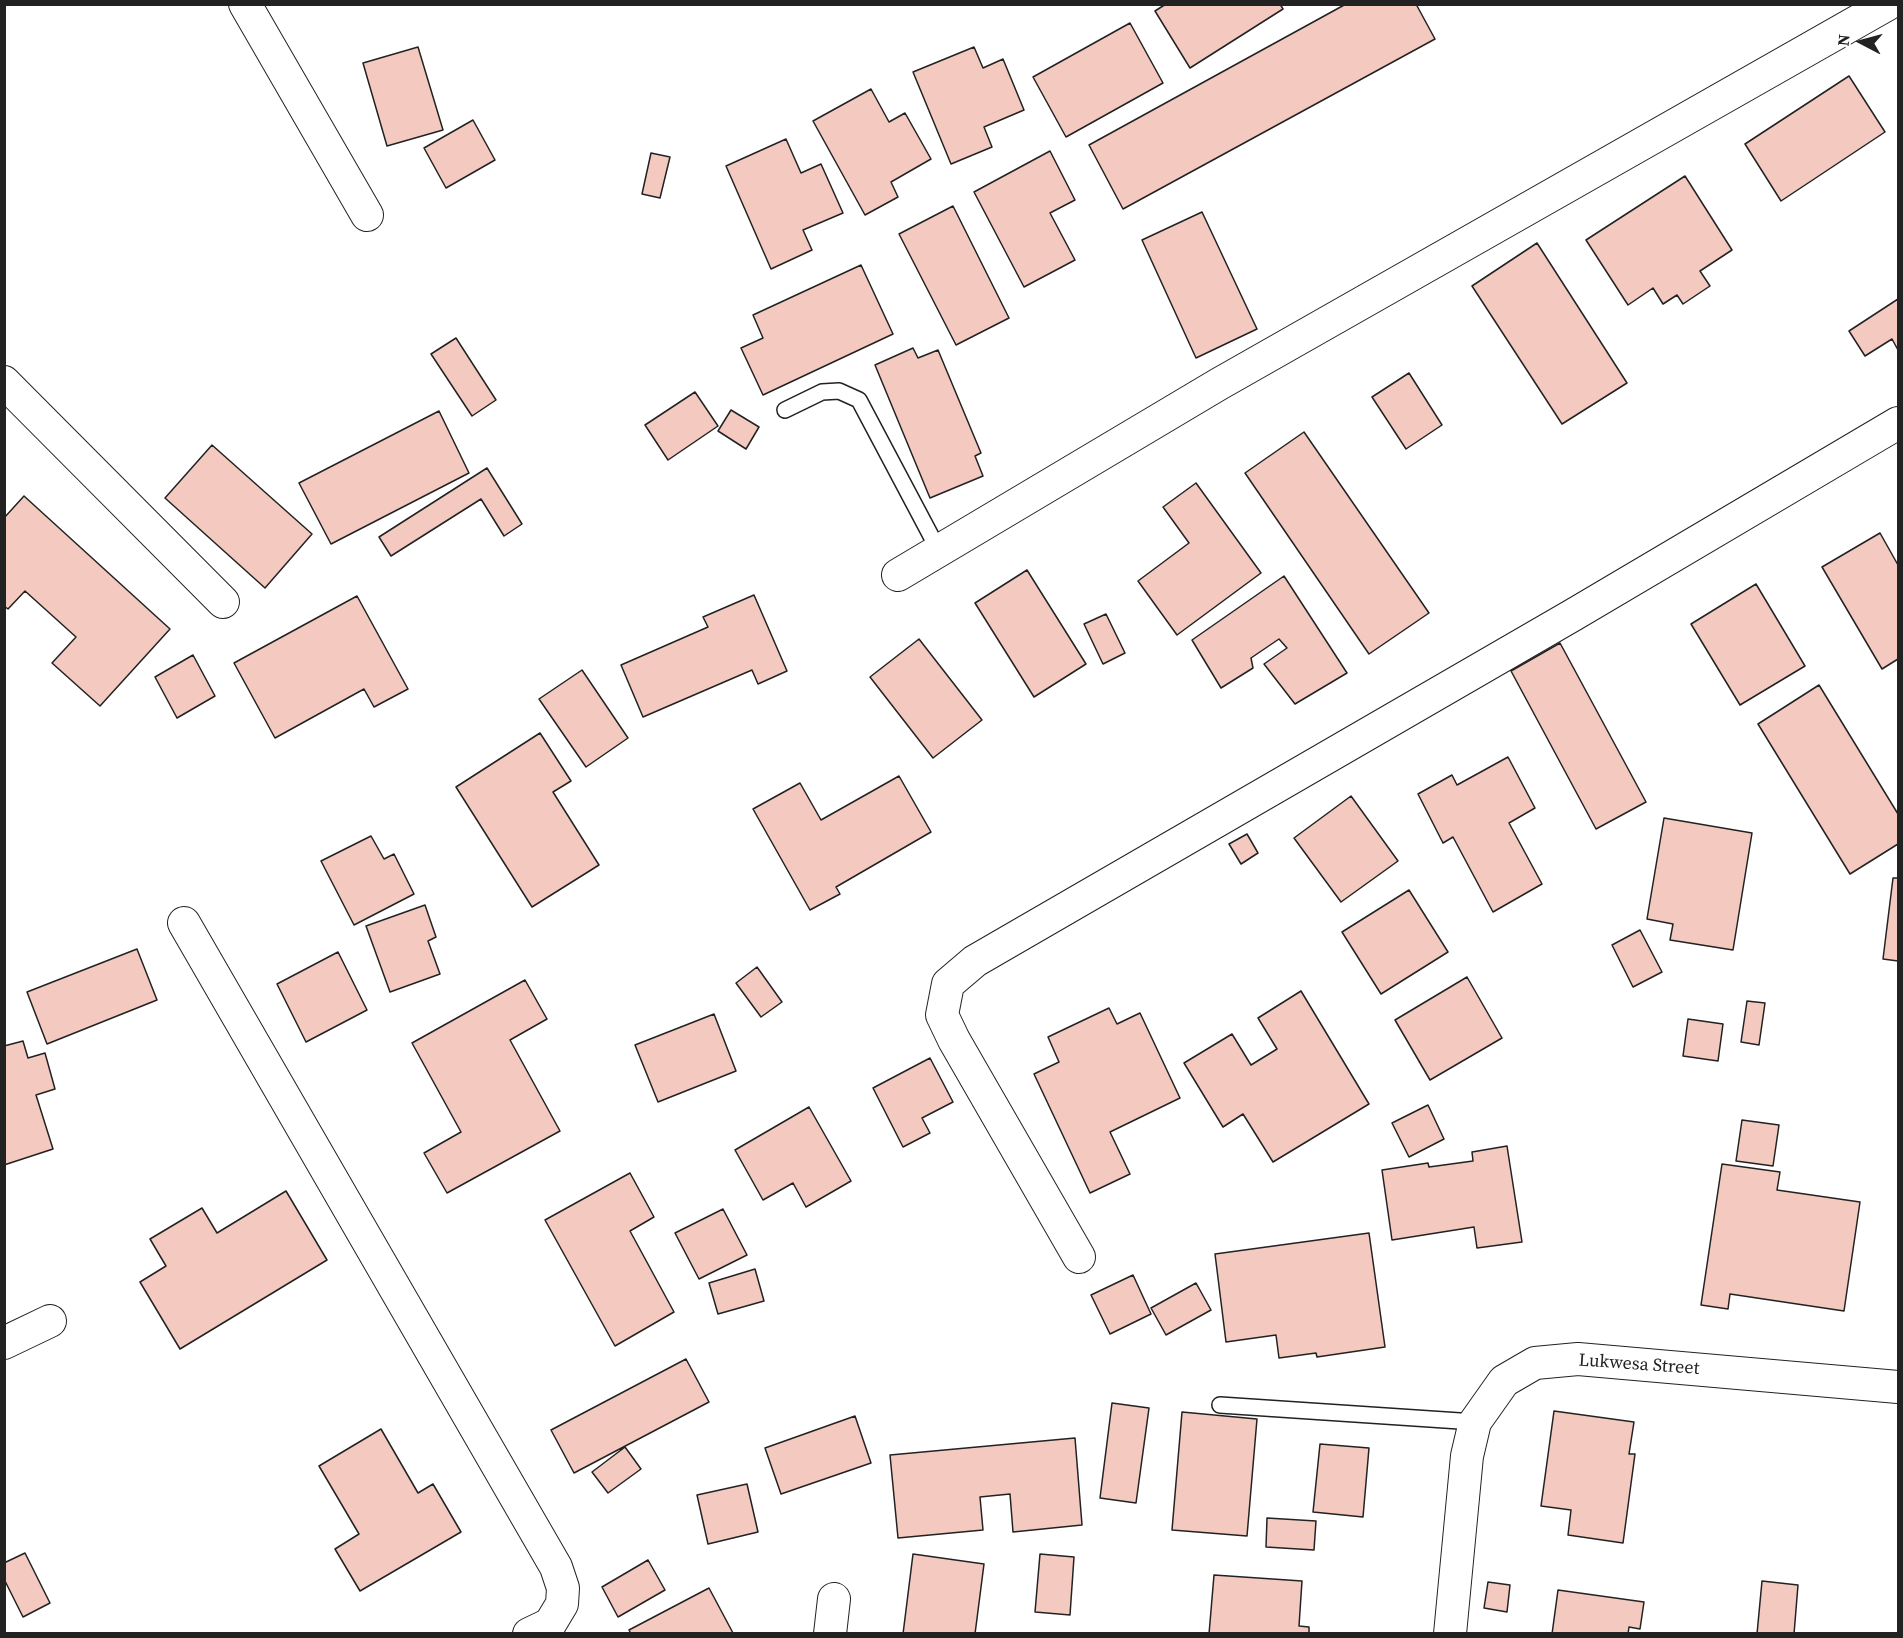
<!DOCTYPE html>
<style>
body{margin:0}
#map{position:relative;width:1903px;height:1638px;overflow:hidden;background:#fff;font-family:"Source Serif 4",serif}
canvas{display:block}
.frame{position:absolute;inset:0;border:6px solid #222;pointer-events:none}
.north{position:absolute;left:1831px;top:12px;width:60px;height:60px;-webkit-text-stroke:4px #fff;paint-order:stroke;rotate:276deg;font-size:16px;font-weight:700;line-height:24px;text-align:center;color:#222}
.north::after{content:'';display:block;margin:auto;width:21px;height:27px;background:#222;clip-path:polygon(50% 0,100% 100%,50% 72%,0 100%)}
</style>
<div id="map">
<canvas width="1903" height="1638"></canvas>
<div class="frame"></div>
<div class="north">N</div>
</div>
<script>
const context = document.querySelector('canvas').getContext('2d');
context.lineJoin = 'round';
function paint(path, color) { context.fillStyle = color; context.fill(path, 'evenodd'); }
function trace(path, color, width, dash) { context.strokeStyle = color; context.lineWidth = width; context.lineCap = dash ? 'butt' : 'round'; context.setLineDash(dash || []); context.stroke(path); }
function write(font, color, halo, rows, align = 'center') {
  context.font = font + ' "Source Serif 4",serif'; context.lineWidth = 4.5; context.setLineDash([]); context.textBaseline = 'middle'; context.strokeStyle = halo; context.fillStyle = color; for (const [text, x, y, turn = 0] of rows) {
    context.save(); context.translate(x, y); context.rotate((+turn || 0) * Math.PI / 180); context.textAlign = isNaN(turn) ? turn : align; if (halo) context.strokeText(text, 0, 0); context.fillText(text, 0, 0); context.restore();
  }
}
const building = new Path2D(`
 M1166,4H1280L1283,9L1190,68L1155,11Z
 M1346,4H1416L1435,39L1123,209L1089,145Z
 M1130,23L1163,83L1066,137L1033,77Z
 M418,47L443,130L387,146L363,63Z
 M974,47L983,68L1003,59L1024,110L984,127L992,147L951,164L913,72Z
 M1849,76L1885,132L1781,201L1745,144Z
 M871,89L889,122L905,113L931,159L891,182L898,197L865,215L813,121Z
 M473,120L495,160L446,188L424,148Z
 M786,139L801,173L821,164L843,213L803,230L812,250L771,269L726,166Z
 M1050,151L1075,200L1050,213L1075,260L1024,287L974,192Z
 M651,153L670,157L660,198L642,194Z
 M1685,176L1732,250L1700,271L1710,286L1683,304L1677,295L1663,304L1653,288L1628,305L1586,240Z
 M953,206L1009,318L956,345L899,234Z
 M1202,212L1257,329L1196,358L1142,240Z
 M1537,243L1627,383L1562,424L1472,286Z
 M861,265L893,334L763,395L741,348L763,338L753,315Z
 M1898,299V350L1892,339L1865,356L1849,331Z
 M456,338L496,400L472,416L431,354Z
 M913,348L918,358L938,350L981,453L975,456L983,476L930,498L875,365Z
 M1409,373L1442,425L1406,449L1372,397Z
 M695,392L718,426L668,460L645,425Z
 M731,410L759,427L746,449L718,431Z
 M439,411L469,473L331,544L299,483Z
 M1304,432L1429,613L1369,654L1245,473Z
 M212,445L312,534L265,588L165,498Z
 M487,468L522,524L504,536L481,499L391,556L379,537Z
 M1196,483L1261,573L1177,635L1138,581L1189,543L1163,507Z
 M24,496L170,629L100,706L52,663L76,637L25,591L8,609L4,606V518Z
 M1880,533L1898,565V659L1882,669L1822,567Z
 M1027,570L1086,664L1034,697L975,603Z
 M1284,576L1347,673L1295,704L1264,664L1287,648L1279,639L1251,658L1253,668L1221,688L1192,640Z
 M1756,584L1805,666L1740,705L1691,624Z
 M754,595L787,671L758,684L752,670L643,717L621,665L708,627L703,617Z
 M357,596L408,689L374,707L364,689L275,738L234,663Z
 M1106,614L1125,653L1103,664L1084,624Z
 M919,639L982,720L933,758L870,677Z
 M1560,643L1646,802L1596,829L1511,671Z
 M193,655L215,696L177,718L155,677Z
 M582,670L628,738L586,767L539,699Z
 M1819,685L1898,814V844L1850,874L1758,724Z
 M540,733L571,781L553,792L599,865L532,907L456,787Z
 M1508,757L1535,808L1509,823L1542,884L1493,912L1453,837L1443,843L1418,794L1452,775L1457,785Z
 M899,776L931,832L836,887L840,894L810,910L753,809L800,783L821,820Z
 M1351,796L1398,861L1341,902L1294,838Z
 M1664,818L1752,833L1733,950L1670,940L1673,924L1647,919Z
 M1247,834L1258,853L1241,864L1229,844Z
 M371,836L384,859L394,854L414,894L354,925L321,861Z
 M1893,878H1898V961L1883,959Z
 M1409,890L1448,952L1381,994L1342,932Z
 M425,905L436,937L428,941L440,974L390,992L366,926Z
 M1640,930L1662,972L1633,987L1612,945Z
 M137,949L157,1000L47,1044L27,992Z
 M338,952L367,1010L306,1042L277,984Z
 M757,967L782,1002L761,1017L736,983Z
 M1467,977L1502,1038L1430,1080L1395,1020Z
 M525,980L547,1019L510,1040L560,1131L447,1193L424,1153L461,1132L412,1043Z
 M1301,991L1369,1104L1273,1162L1243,1114L1223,1127L1184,1063L1232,1034L1251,1065L1277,1049L1258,1018Z
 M1747,1001L1765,1003L1759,1045L1741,1042Z
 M1109,1008L1117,1024L1140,1013L1180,1098L1110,1132L1130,1174L1090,1193L1034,1074L1059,1062L1048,1037Z
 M714,1014L736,1071L658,1102L635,1045Z
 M1688,1019L1723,1024L1718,1061L1683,1056Z
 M23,1041L28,1058L45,1053L55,1089L36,1095L53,1149L4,1165V1046Z
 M930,1058L953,1102L922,1118L930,1133L903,1147L873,1088Z
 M1428,1105L1444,1139L1409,1157L1392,1123Z
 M809,1107L851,1181L806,1207L793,1183L763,1200L735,1150Z
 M1742,1120L1779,1125L1773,1166L1736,1161Z
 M1507,1146L1522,1242L1477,1248L1474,1227L1392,1240L1382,1170L1428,1163L1429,1167L1473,1161L1472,1152Z
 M1722,1164L1780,1172L1777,1190L1860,1202L1844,1311L1730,1294L1728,1309L1701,1305Z
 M630,1173L654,1217L630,1231L674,1312L615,1346L545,1220Z
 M286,1191L327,1260L180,1349L140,1282L166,1266L150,1239L202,1208L217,1233Z
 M723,1209L747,1255L699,1279L675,1233Z
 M1369,1233L1385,1347L1317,1357L1316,1353L1279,1358L1276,1335L1226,1342L1215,1254Z
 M755,1269L764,1301L718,1314L709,1283Z
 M1133,1275L1151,1314L1110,1334L1091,1295Z
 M1196,1283L1211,1310L1166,1335L1151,1308Z
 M686,1359L709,1402L574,1473L551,1430Z
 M1112,1403L1149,1408L1136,1503L1100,1498Z
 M1554,1411L1634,1422L1629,1454H1635L1623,1543L1568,1535L1571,1510L1541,1506Z
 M1182,1412L1257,1419L1247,1536L1172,1530Z
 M855,1416L871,1463L781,1494L765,1448Z
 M381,1429L418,1493L433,1484L461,1532L360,1591L335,1549L359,1534L319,1466Z
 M1075,1438L1082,1525L1013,1532L1010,1494L980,1497L983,1530L898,1538L890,1455Z
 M1320,1444L1369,1448L1363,1517L1313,1512Z
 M625,1447L641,1469L608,1493L592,1472Z
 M747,1484L758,1532L708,1544L697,1495Z
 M1267,1518L1316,1521L1314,1550L1266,1547Z
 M25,1553L50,1603L23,1617L4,1579V1563Z
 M913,1554L984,1564L975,1634H903Z
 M1040,1554L1074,1557L1070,1615L1035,1612Z
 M648,1560L665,1590L618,1617L602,1587Z
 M1214,1575L1302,1581L1299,1626L1309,1627V1634H1209Z
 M1762,1581L1798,1585L1794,1634H1757Z
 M1488,1582L1510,1585L1507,1612L1484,1608Z
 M709,1588L733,1633L631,1634L629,1630Z
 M1558,1590L1644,1602L1640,1629L1629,1627L1628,1634H1552Z`);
paint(building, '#f3c9c0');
trace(building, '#222', 1.5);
const lane = new Path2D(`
 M785,410L822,392L839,391L859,400L939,551
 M1220,1405L1475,1422`);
const street = new Path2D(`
 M245,4L367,215
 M4,382L223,602
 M898,575L1219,384L1888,4
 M184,923L556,1567L563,1588L562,1604L550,1624L529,1634
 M1079,1257L954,1040L942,1015L948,984L975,961L1573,615L1898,423
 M4,1343L50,1321
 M830,1634L834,1599
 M1450,1634L1467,1456L1475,1422L1504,1381L1535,1363L1578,1359L1898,1387`);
trace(lane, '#222', 18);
trace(street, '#222', 34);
trace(lane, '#fff', 15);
trace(street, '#fff', 32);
write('18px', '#222', '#fff', [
 ["Lukwesa Street",1639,1365,4]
]);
</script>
